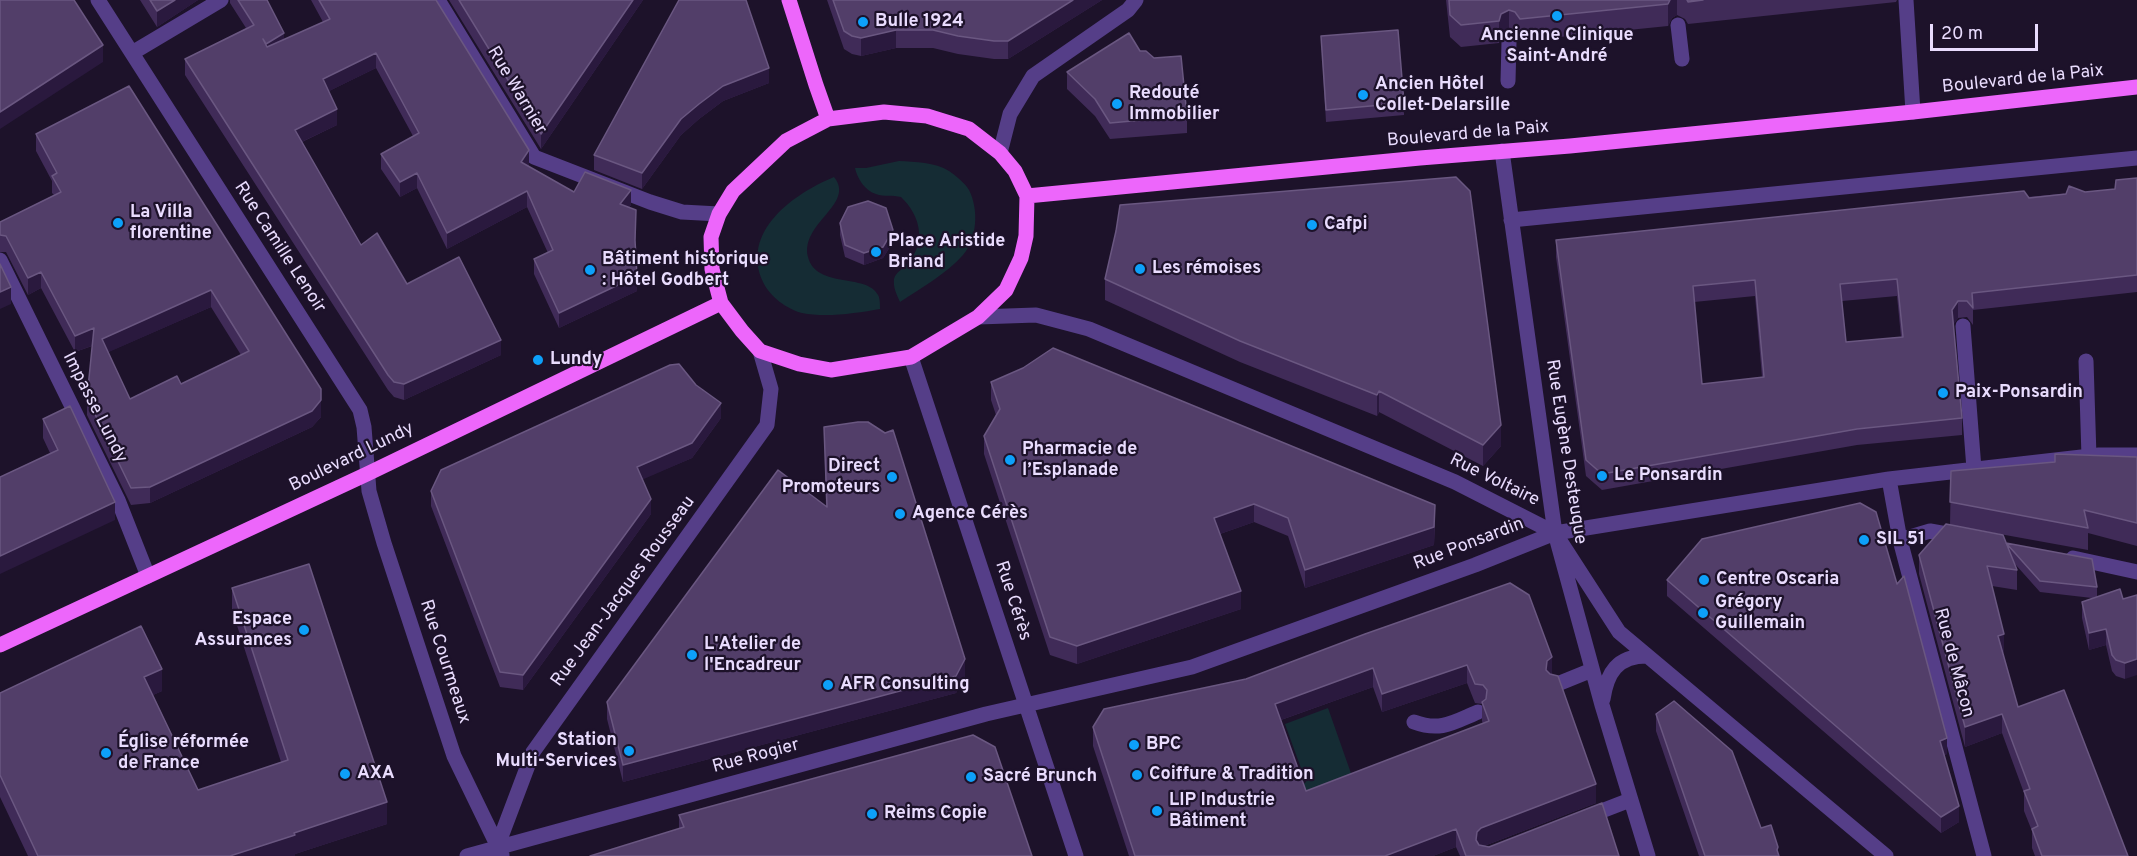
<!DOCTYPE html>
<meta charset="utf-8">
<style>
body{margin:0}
#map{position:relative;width:2137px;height:856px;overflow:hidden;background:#1d122a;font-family:Overpass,sans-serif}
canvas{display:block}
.scale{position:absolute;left:1930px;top:24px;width:108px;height:27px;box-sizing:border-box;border:3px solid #e9dcfe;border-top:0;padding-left:8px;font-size:18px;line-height:21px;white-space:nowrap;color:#e9dcfe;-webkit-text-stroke:4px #1d122a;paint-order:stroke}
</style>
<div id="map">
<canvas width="2137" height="856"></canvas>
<div class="scale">20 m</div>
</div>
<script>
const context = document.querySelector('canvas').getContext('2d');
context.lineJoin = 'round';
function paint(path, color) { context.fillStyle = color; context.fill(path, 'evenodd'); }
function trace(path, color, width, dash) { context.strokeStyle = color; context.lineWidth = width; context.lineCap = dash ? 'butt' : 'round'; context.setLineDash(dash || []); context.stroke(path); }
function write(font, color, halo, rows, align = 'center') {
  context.font = font + ' Overpass,sans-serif'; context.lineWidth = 4.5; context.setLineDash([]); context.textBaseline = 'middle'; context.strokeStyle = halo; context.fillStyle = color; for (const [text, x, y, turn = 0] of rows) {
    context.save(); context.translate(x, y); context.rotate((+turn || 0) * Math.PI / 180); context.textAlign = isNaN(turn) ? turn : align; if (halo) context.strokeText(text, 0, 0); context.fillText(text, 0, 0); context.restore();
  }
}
paint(new Path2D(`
 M899,161C915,162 935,162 949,171C955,175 966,184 969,190C979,210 977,238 963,255C946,274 921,288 900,302C897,295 893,288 894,279C896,272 902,270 906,265C927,244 921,216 901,197C893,195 884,197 876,194C865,191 857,178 855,168H866Z
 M834,177C856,204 800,223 808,257C816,289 867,273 878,295C880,298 880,305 880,309C857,313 826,318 802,313C787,309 770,297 763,282C740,232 793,194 834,177Z
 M1328,708L1353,779L1302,798L1298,788L1306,782L1285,724Z`), '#152c34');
trace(new Path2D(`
 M98,0L360,410L364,427L369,491L384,543L454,756L502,855
 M438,0L534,157L650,202L682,212L719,214
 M1906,0L1913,112
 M1678,25L1682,59
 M132,53L221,0
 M1508,81L1509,42
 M1502,151L1555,533L1602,705L1648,856
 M1000,153L1010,114L1033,76L1128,10L1136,0
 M1511,220L2137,158
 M0,260L118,500L148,576
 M978,317L1036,315L1089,329L1455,482L1555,533L1619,632L1886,856
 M1963,326L1974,469
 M911,357L1076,856
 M2086,361L2089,457
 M1889,479L1900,540L1984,856
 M1900,540L1930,531L1958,536
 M2073,558L2137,572
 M1555,685L1592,670
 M1603,699C1607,673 1617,656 1647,656
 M1414,722C1441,732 1454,722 1478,712
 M1586,817L1630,800
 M496,850L533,752L767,425L771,389L760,351
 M467,856L986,714L1192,667L1475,565L1555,533L1889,479L2099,455H2137`), '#553e88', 15);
trace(new Path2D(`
 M789,0L816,85L828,119
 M884,112L927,116L969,129L1000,153L1015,171L1027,196L1026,236L1021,258L1006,290L978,317L911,357L831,370L799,364L760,351L742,331L721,303L712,269L711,237L719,214L733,191L786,141L828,119Z
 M1027,196L1420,158L1570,146L1913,112L2137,87
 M0,645L367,474L721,303`), '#ed66fb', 15);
paint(new Path2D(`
 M140,0H198L157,27Z
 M230,0H267L284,40L323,22L311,0H436L529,165L528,167L574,192L631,205L629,207L636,225L635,247L637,291L559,328L534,274V259L548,253L527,207L447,249L417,188L400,197L381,169V154L413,136L376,68L329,91L337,125L302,142L361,245L407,284L501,355L404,400L394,397L388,390L185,75V59L246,28L230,3Z
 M449,0H643L541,149Z
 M679,0L769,83L723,101L699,119L681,135L642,189L594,170V155Z
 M827,0H1102L1008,59H994L958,54L933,48H896L861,56L852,54L844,49Z
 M1446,0H1897L1896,2L1688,24L1685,19L1677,15L1672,18L1668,26L1520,41L1515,34L1509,32L1501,36L1499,43L1461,47L1450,37Z
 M1321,36L1404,103V115L1326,122Z
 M1140,51L1187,116V133L1110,139L1095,116L1067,89V72Z
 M129,86L321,417L312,427L150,503L131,505L87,415V398L92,346L75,352L41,288L28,295L6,252H0V222L54,195L52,193V181L36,151V134ZM211,307L241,355L181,384L130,399L108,352Z
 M2137,178V292L1973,310V325L1967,317L1958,318L1953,325L1962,418V435L1857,445L1602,490L1586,476L1556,257V240L2115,189ZM1755,296L1762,377L1702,384L1694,302ZM1897,296L1901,337L1846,342L1842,301Z
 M840,223L893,242L883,258L864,265L845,257L840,235Z
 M1116,231L1501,446L1483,466L1379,412L1377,416L1240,362L1105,300V279Z
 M991,382L1435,523L1434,545L1305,588L1288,536L1254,522L1220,534L1241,609L1077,664L1050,655L984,454V436L996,415L991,400Z
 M721,418L692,458L642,479L651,514L523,690L500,687L431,506V491Z
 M43,419L115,520L50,453L43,438Z
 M824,427L965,676L956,693L623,782L607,719V702L826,507Z
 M2137,457V546L2088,533V550L1950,525L1951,471Z
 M2007,543L2097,587V597L2123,599L2137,595L2125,679L2116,676L2112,671L2106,645L2089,650L2082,618V602L2092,598L2040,592L2015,564L2017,570V590L1992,586L2003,654L2018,707L2128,856H2035L2032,848V831L2024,811V793L2002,733L1965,747L1919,574V555Z
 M1667,580L1897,584L1947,754L1944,755L1959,822L1941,833L1667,596Z
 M232,588L387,824L295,854V856H28L0,797V693L162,691L153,695L198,790L281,762L232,610Z
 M1365,634L1552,675L1596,803L1484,846L1619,856H1460L1456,847L1433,856H1129L1093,746V727L1246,679ZM1467,683L1475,703L1482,704V721L1483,724L1306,791L1281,720L1373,687L1382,712Z
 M1656,714L1761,828L1779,856H1699L1656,731Z
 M679,815L1032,856L679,829Z`), '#402b58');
paint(new Path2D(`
 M175,0H198L157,27V11Z
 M633,0H643L541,149V134Z
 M1073,0H1102L1008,59V41Z
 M1670,0H1677V15L1672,18L1668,26V4Z
 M1509,10V32L1501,36L1499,43V21L1501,14Z
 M896,30V48L861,56V38Z
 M284,33V48L266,59V44Z
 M103,45V62L0,129V112Z
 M376,53V68L323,94V79Z
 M769,68V83L723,101L699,119L681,135L642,189V173L681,119L699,104L723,86Z
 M337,109V125L295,145V130Z
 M529,150V165L521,178V162Z
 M417,173V188L400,197V182Z
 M631,190V205L620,219V204Z
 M527,191V207L447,249V233Z
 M893,230V242L883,258L864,265V253Z
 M41,272V288L28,295V278Z
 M637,276V291L559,328V313Z
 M11,287V304L0,309V292Z
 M211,290V307L102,355V339Z
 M1958,301V318L1952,327V310Z
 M94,328V345L75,352V336Z
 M501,340V355L404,400V384Z
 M321,389V417L312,427L150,503V487Z
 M1379,391V412L1377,416V395Z
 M721,403V418L692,458L637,482V467Z
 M1501,425V446L1483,466V445Z
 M651,499V514L523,690V675Z
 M115,502V520L0,574V556Z
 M1254,504V522L1214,536V518Z
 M1435,505L1434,545L1305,588V570Z
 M1241,591V609L1077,664V646Z
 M2106,629V645L2089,650V633Z
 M2004,634V654L1998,636Z
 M1552,657V676L1547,680L1546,670L1547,661Z
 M965,659V676L956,693L623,782V765Z
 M2137,659V675L2125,679V663Z
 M1467,665V683L1382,712V694Z
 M1373,668V687L1275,722V704Z
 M162,669V691L144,699V677Z
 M2002,714V733L1965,747V727Z
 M1947,738V754L1940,756V741Z
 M1596,784V803L1481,847L1477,850L1476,840L1477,832L1481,828Z
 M387,802V824L295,854V856H230L294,833Z
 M1959,806V822L1941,833V817Z
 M1456,829V847L1433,856H1385Z`), '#2a193e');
const building = new Path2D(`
 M0,0H74L103,45L0,112Z
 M150,0H175L157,11Z
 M238,0H267L284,33L266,44L263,39L267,47L330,19L319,0H436L529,150L521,162L574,192L585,172L631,190L620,204L636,210L635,240L637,276L559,313L534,259L553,250L527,191L447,233L417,173L400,182L381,154L419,133L376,53L323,79L337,109L295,130L361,245L377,233L407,284L459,257L501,340L404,384L394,382L388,375L185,59L254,25Z
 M459,0H633L541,134Z
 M679,0H746L769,68L723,86L699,104L681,119L642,173L594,155Z
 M833,0H1073L1008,41H994L958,36L933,30H896L861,38L852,36L844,31Z
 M1449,0H1670L1668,4L1520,19L1515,12L1509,10L1501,14L1499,21L1461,25L1450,15Z
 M1687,0H1703L1688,2Z
 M1398,30L1404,103L1326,110L1321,36Z
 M1129,33L1140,51H1146L1154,58L1181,56L1187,116L1110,123L1095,99L1067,72Z
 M129,86L321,389V400L312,411L150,487L131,488L87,398L94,328L75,336L41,272L28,278L6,236L0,235V222L61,192L52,176L57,173L36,134ZM211,290L249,351L181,384L177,376L130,399L102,339Z
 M1456,177L1470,191L1501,425L1483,445L1379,391L1377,395L1240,341L1105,279L1116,231L1120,205Z
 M2137,178V275L1972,293L1973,308L1967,301H1958L1952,310L1962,418L1857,429L1602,474L1586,460L1556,240L2024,191L2029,198L2066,194L2069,186L2085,192L2115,189L2116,180ZM1897,279L1903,337L1846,342L1840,284ZM1755,280L1764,377L1702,384L1693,286Z
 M868,201L886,208L893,230L883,247L864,253L845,245L840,223L848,207Z
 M0,264L11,287L0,292Z
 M1053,348L1435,505L1434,527L1305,570L1288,518L1254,504L1214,518L1241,591L1077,646L1050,637L984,436L1000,409L991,382L1023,368Z
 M679,364L696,385L721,403L692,443L637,467L651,499L523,675L500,672L431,491L441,470L670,365Z
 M70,406L115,502L0,556V477L58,450L43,419Z
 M858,422H868L885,433L893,430L965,659L956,676L623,765L607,702L778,470L827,507L824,427Z
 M2055,454L2137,457V523L2084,510L2088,528L1950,502L1951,471L2055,462Z
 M1860,503L1876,512L1897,584L1904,576L1947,738L1940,741L1959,806L1941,817L1667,580L1702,539Z
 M1946,524L2003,535L2017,570L1987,566L2004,634L1998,636L2018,707L2064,690L2128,856H2042L2032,829L2038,826L2024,791L2030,789L2002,714L1965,727L1919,555Z
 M2006,543L2092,559L2097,587L2040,581Z
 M309,564L387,802L294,833L295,835L230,856H38L0,775V693L141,626L162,669L144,677L198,790L288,760L232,588Z
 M1510,583L1529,595L1552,657L1547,661L1546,670L1550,674L1558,676L1596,784L1481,828L1477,832L1476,840L1479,845L1489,847L1602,803L1619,856H1466L1456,829L1385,856H1135L1093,727L1104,709L1246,679L1365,634ZM1467,665L1475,684L1483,685L1487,690L1486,699L1482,702L1489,721L1306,791L1275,704L1373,668L1382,694Z
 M2120,589L2123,599L2137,595V659L2125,663L2116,660L2112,655L2106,629L2089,633L2082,602Z
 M1674,701L1732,751L1761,828L1771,825L1778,847L1777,850L1779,856H1705L1656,714Z
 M973,735L995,747L1032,856H590L684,827L679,815Z`);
paint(building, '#523e69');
trace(building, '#6a5781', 1.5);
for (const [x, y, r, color] of [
 [1557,16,6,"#0da0f9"],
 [863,22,6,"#0da0f9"],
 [1363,95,6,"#0da0f9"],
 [1117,104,6,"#0da0f9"],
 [118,223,6,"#0da0f9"],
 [1312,225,6,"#0da0f9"],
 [876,252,6,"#0da0f9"],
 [1140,269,6,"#0da0f9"],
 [590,270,6,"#0da0f9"],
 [538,360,6,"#0da0f9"],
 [1943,393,6,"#0da0f9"],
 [1010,460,6,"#0da0f9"],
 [1602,476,6,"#0da0f9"],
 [892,477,6,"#0da0f9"],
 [900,514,6,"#0da0f9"],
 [1864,540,6,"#0da0f9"],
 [1704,580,6,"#0da0f9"],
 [1703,613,6,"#0da0f9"],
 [304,630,6,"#0da0f9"],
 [692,655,6,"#0da0f9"],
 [828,685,6,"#0da0f9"],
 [1134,745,6,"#0da0f9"],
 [629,751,6,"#0da0f9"],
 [106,753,6,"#0da0f9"],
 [345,774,6,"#0da0f9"],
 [1137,775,6,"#0da0f9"],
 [971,777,6,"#0da0f9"],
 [1157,811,6,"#0da0f9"],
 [872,814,6,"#0da0f9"]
]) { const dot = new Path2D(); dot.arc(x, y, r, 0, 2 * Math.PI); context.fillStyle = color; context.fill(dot); trace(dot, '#1d122a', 2); }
write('bold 18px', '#e9dcfe', '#1d122a', [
 ["Bulle 1924",875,22],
 ["Ancienne Clinique",1557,36,"center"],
 ["Saint-André",1557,57,"center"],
 ["Ancien Hôtel",1375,85],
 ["Collet-Delarsille",1375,106],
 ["Redouté",1129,94],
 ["Immobilier",1129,115],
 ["La Villa",130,213],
 ["florentine",130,234],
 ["Cafpi",1324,225],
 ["Place Aristide",888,242],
 ["Briand",888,263],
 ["Bâtiment historique",602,260],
 [": Hôtel Godbert",602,281],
 ["Les rémoises",1152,269],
 ["Lundy",550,360],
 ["Paix-Ponsardin",1955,393],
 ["Pharmacie de",1022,450],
 ["l’Esplanade",1022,471],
 ["Direct",880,467,"right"],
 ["Promoteurs",880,488,"right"],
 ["Le Ponsardin",1614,476],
 ["Agence Cérès",912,514],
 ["SIL 51",1876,540],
 ["Centre Oscaria",1716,580],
 ["Grégory",1715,603],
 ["Guillemain",1715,624],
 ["Espace",292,620,"right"],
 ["Assurances",292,641,"right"],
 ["L'Atelier de",704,645],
 ["l'Encadreur",704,666],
 ["AFR Consulting",840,685],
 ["Station",617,741,"right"],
 ["Multi-Services",617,762,"right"],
 ["Église réformée",118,743],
 ["de France",118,764],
 ["BPC",1146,745],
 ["AXA",357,774],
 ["Coiffure & Tradition",1149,775],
 ["Sacré Brunch",983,777],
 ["LIP Industrie",1169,801],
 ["Bâtiment",1169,822],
 ["Reims Copie",884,814]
], 'left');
write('18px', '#e9dcfe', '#1d122a', [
 ["Boulevard de la Paix",2023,80,-6],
 ["Rue Warnier",516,91,59],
 ["Boulevard de la Paix",1468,135,-5],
 ["Rue Camille Lenoir",279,248,57],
 ["Impasse Lundy",94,408,63],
 ["Rue Eugène Desteuque",1565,452,81],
 ["Boulevard Lundy",352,458,-26],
 ["Rue Voltaire",1494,481,26],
 ["Rue Ponsardin",1469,545,-21],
 ["Rue Jean-Jacques Rousseau",624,592,-54],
 ["Rue Cérès",1012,601,72],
 ["Rue Courmeaux",444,662,72],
 ["Rue de Mâcon",1953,663,75],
 ["Rue Rogier",756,757,-15]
]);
</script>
